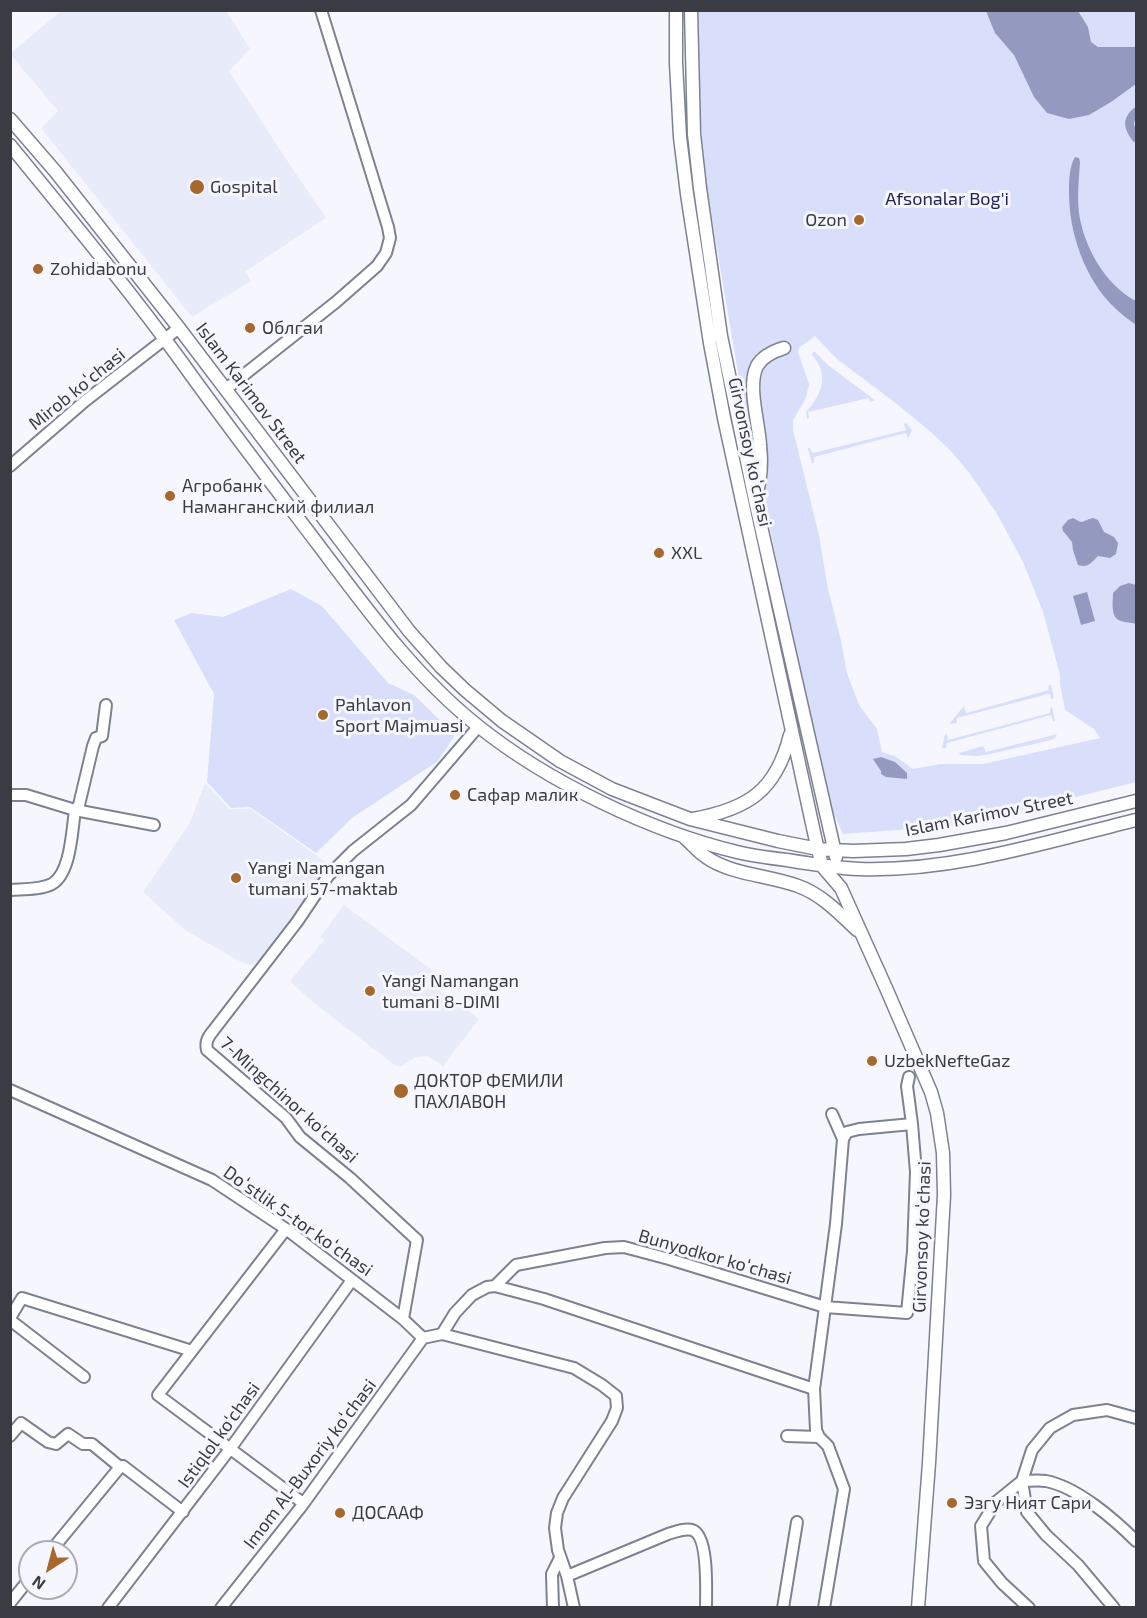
<!DOCTYPE html>
<meta charset="utf-8">
<style>
body{margin:0}
#map{position:relative;width:1147px;height:1618px;overflow:hidden;background:#f6f7fe;font-family:"Exo 2",sans-serif}
canvas{display:block}
.frame{position:absolute;inset:0;border:12px solid #3b3c43;pointer-events:none}
.north{position:absolute;left:18px;top:1540px;width:60px;height:60px;box-sizing:border-box;background:#f6f7fe;border:2px solid #abacb3;border-radius:50%;rotate:216deg;font-size:16px;font-weight:700;line-height:24px;text-align:center;color:#3b3c43}
.north::after{content:'';display:block;margin:auto;width:21px;height:27px;background:#a7682e;clip-path:polygon(50% 0,100% 100%,50% 72%,0 100%)}
</style>
<div id="map">
<canvas width="1147" height="1618"></canvas>
<div class="frame"></div>
<div class="north">N</div>
</div>
<script>
const context = document.querySelector('canvas').getContext('2d');
context.lineJoin = 'round';
function paint(path, color) { context.fillStyle = color; context.fill(path, 'evenodd'); }
function trace(path, color, width, dash) { context.strokeStyle = color; context.lineWidth = width; context.lineCap = dash ? 'butt' : 'round'; context.setLineDash(dash || []); context.stroke(path); }
function write(font, color, halo, rows, align = 'center') {
  context.font = font + ' "Exo 2",sans-serif'; context.lineWidth = 6; context.setLineDash([]); context.textBaseline = 'middle'; context.strokeStyle = halo; context.fillStyle = color; for (const [text, x, y, turn = 0] of rows) {
    context.save(); context.translate(x, y); context.rotate((+turn || 0) * Math.PI / 180); context.textAlign = isNaN(turn) ? turn : align; if (halo) context.strokeText(text, 0, 0); context.fillText(text, 0, 0); context.restore();
  }
}
paint(new Path2D(`
 M61,11H226L250,49L229,71L284,156L326,218L245,272L251,281L192,317L41,128L58,111L11,55L14,50Z
 M205,783L230,809H251L330,865L264,959L251,965L241,962L185,930L143,892L190,822Z
 M344,905L436,973L428,982L479,1019L443,1066L428,1056L416,1057L400,1067L396,1066L309,999L290,981L324,940L320,937Z`), '#e8ebfa');
paint(new Path2D(`
 M694,11H1136V782L965,825L843,834L829,804L744,408L704,172ZM815,336L837,359L893,401L931,432L951,451L971,475L997,514L1023,562L1043,612L1060,675V684L1065,710L1094,729L1100,738L983,764H940L913,769L895,756L882,752L877,729L859,705L847,673L841,641L828,589L819,535L793,430V420L806,398L809,384L798,352L799,348Z
 M813,352H815L829,366L875,400L870,402L869,398L808,412L809,418L807,419L806,412C822,394 830,375 812,355Z
 M906,423L912,430L908,439L906,433L814,457V463H812L808,449L809,447L813,453L906,430L904,424Z
 M291,589L322,606L388,683L414,695L455,735L438,761L352,818L316,853L250,807L231,808L207,782L214,694L174,620L192,613L223,617Z
 M1051,685L1054,698L1051,699L1050,694H1048L957,718V723L949,724L964,706L966,713L1049,690L1048,686Z
 M1052,707L1055,721H1053L1051,715L947,743L946,748H942L945,734L947,735L948,740L1050,713V708Z
 M1057,734L1055,738L1051,740L986,755L976,756L960,755L959,753L983,746L986,752Z`), '#d9dffb');
paint(new Path2D(`
 M986,11H1078L1088,27L1091,42L1098,47H1136V84L1111,102L1089,115L1069,119L1047,113L1034,97L1014,55L995,33Z
 M1075,157L1079,158L1080,162C1079,179 1077,196 1079,213C1084,247 1105,285 1136,301V325C1129,320 1121,314 1115,308C1085,280 1069,233 1069,193C1069,182 1069,167 1075,157Z
 M1073,518C1085,525 1081,521 1093,518L1098,520L1104,532L1114,537L1118,543L1116,554L1110,558L1098,556C1091,563 1088,568 1078,565L1073,550L1072,542L1063,531L1062,527L1068,520Z
 M1129,583L1136,585V624C1131,622 1126,623 1121,621C1110,618 1113,602 1113,593L1120,586Z
 M1087,592L1095,621L1081,625L1073,596Z
 M881,757L895,762L907,773V779L886,777L881,774V771L873,759Z`), '#949abf');
trace(new Path2D(`
 M1136,112C1126,121 1129,128 1136,138`), '#949abf', 9);
const minor = new Path2D(`
 M226,389L336,302L377,266L386,253L390,238L388,227L321,10
 M10,466L85,401L179,328
 M10,795H26L75,810L154,825
 M10,890C23,889 40,890 52,884C71,873 72,830 75,810L79,805L93,746L96,738L102,736L106,705
 M10,1090L212,1180L286,1229L403,1319L423,1338
 M832,1114L843,1139
 M286,1229L158,1395L303,1503
 M495,1286L516,1265L605,1248L624,1247L669,1259L825,1307L836,1224L843,1139L847,1132L859,1129L912,1124L907,1086L909,1077
 M10,1318L22,1298L192,1351
 M403,1319L417,1240L350,1178L300,1137L286,1118L207,1050C205,1042 208,1037 213,1031L297,922L328,876L353,851L411,805L478,727
 M10,1320L84,1377
 M442,1334L574,1368L602,1385L616,1396L617,1408L612,1421L563,1498L557,1513L555,1528L558,1550L567,1576L574,1608
 M423,1338L442,1334L455,1313L472,1295L487,1287L495,1286L544,1299L814,1389
 M10,1436L21,1423L48,1442L56,1444L68,1434L83,1444H92L120,1467
 M787,1436L819,1437
 M50,1552L120,1467L123,1466L183,1512
 M567,1576L668,1534C675,1532 684,1528 692,1530C709,1535 706,1592 706,1608
 M10,1603L30,1578
 M108,1608L230,1449L352,1280
 M221,1608L301,1507L423,1338
 M553,1608L552,1574L560,1558
 M783,1608L797,1522
 M824,1608L844,1489L828,1446L819,1437L816,1430L814,1389L825,1307L907,1313L913,1251L916,1172L912,1124
 M1029,1608L1002,1583L984,1561L981,1526L996,1502L1022,1481C1029,1481 1038,1480 1046,1481C1077,1487 1114,1519 1136,1541
 M1114,1608L1078,1565L1046,1535L1027,1512L1022,1481L1032,1450L1050,1428L1073,1415L1107,1410L1136,1418`);
const major = new Path2D(`
 M676,10V63L680,137L687,194L710,343L724,418L815,837L822,866L841,888L886,988L931,1092L937,1113L943,1153L944,1195L929,1463L918,1608
 M691,10L694,134L700,188L721,336L755,500L836,857
 M10,119L55,171L179,328L409,631L441,667L465,690L502,721L560,761L612,789L690,819L778,841L818,849L834,850L853,851L906,849L939,845L1006,833L1136,801
 M10,145C68,216 127,287 181,361C226,424 273,485 320,547C368,611 415,676 478,726C548,782 650,831 737,852C753,856 770,858 787,860C811,864 835,868 859,869C953,872 1046,842 1136,820
 M756,496C761,479 762,462 760,445C759,423 747,386 757,366C762,357 774,351 784,348
 M693,819C748,809 776,791 790,735
 M685,838C692,844 698,852 706,857C732,875 768,875 798,886C821,894 839,913 857,930`);
trace(minor, '#7e8191', 14);
trace(major, '#7e8191', 15);
trace(minor, '#fff', 10);
trace(major, '#fff', 12);
for (const [x, y, r, color] of [
 [197,187,8,"#a7682e"],
 [859,220,6,"#a7682e"],
 [38,269,6,"#a7682e"],
 [250,328,6,"#a7682e"],
 [170,496,6,"#a7682e"],
 [659,553,6,"#a7682e"],
 [323,715,6,"#a7682e"],
 [455,795,6,"#a7682e"],
 [236,878,6,"#a7682e"],
 [370,991,6,"#a7682e"],
 [872,1061,6,"#a7682e"],
 [401,1091,8,"#a7682e"],
 [952,1503,6,"#a7682e"],
 [340,1513,6,"#a7682e"]
]) { const dot = new Path2D(); dot.arc(x, y, r, 0, 2 * Math.PI); context.fillStyle = color; context.fill(dot); trace(dot, '#f6f7fe', 2); }
write('18px', '#3b3c43', '#f6f7fe', [
 ["Gospital",210,187],
 ["Ozon",847,220,"right"],
 ["Zohidabonu",50,269],
 ["Облгаи",262,328],
 ["Агробанк",182,486],
 ["Наманганский филиал",182,507],
 ["XXL",671,553],
 ["Pahlavon",335,705],
 ["Sport Majmuasi",335,726],
 ["Сафар малик",467,795],
 ["Yangi Namangan",248,868],
 ["tumani 57-maktab",248,889],
 ["Yangi Namangan",382,981],
 ["tumani 8-DIMI",382,1002],
 ["UzbekNefteGaz",884,1061],
 ["ДОКТОР ФЕМИЛИ",414,1081],
 ["ПАХЛАВОН",414,1102],
 ["Эзгу Ният Сари",964,1503],
 ["ДОСААФ",352,1513]
], 'left');
write('18px', '#222454', '#f6f7fe', [
 ["Afsonalar Bog'i",947,199]
]);
write('18px', '#3b3c43', '#f6f7fe', [
 ["Mirob koʻchasi",77,389,-39],
 ["Islam Karimov Street",251,393,53],
 ["Girvonsoy koʻchasi",750,452,78],
 ["Islam Karimov Street",989,814,-11],
 ["7-Mingchinor ko'chasi",289,1100,42],
 ["Doʻstlik 5-tor koʻchasi",298,1221,35],
 ["Girvonsoy koʻchasi",922,1237,-88],
 ["Bunyodkor koʻchasi",715,1257,16],
 ["Istiqlol ko‘chasi",219,1435,-54],
 ["Imom Al-Buxoriy koʻchasi",310,1464,-53]
]);
</script>
